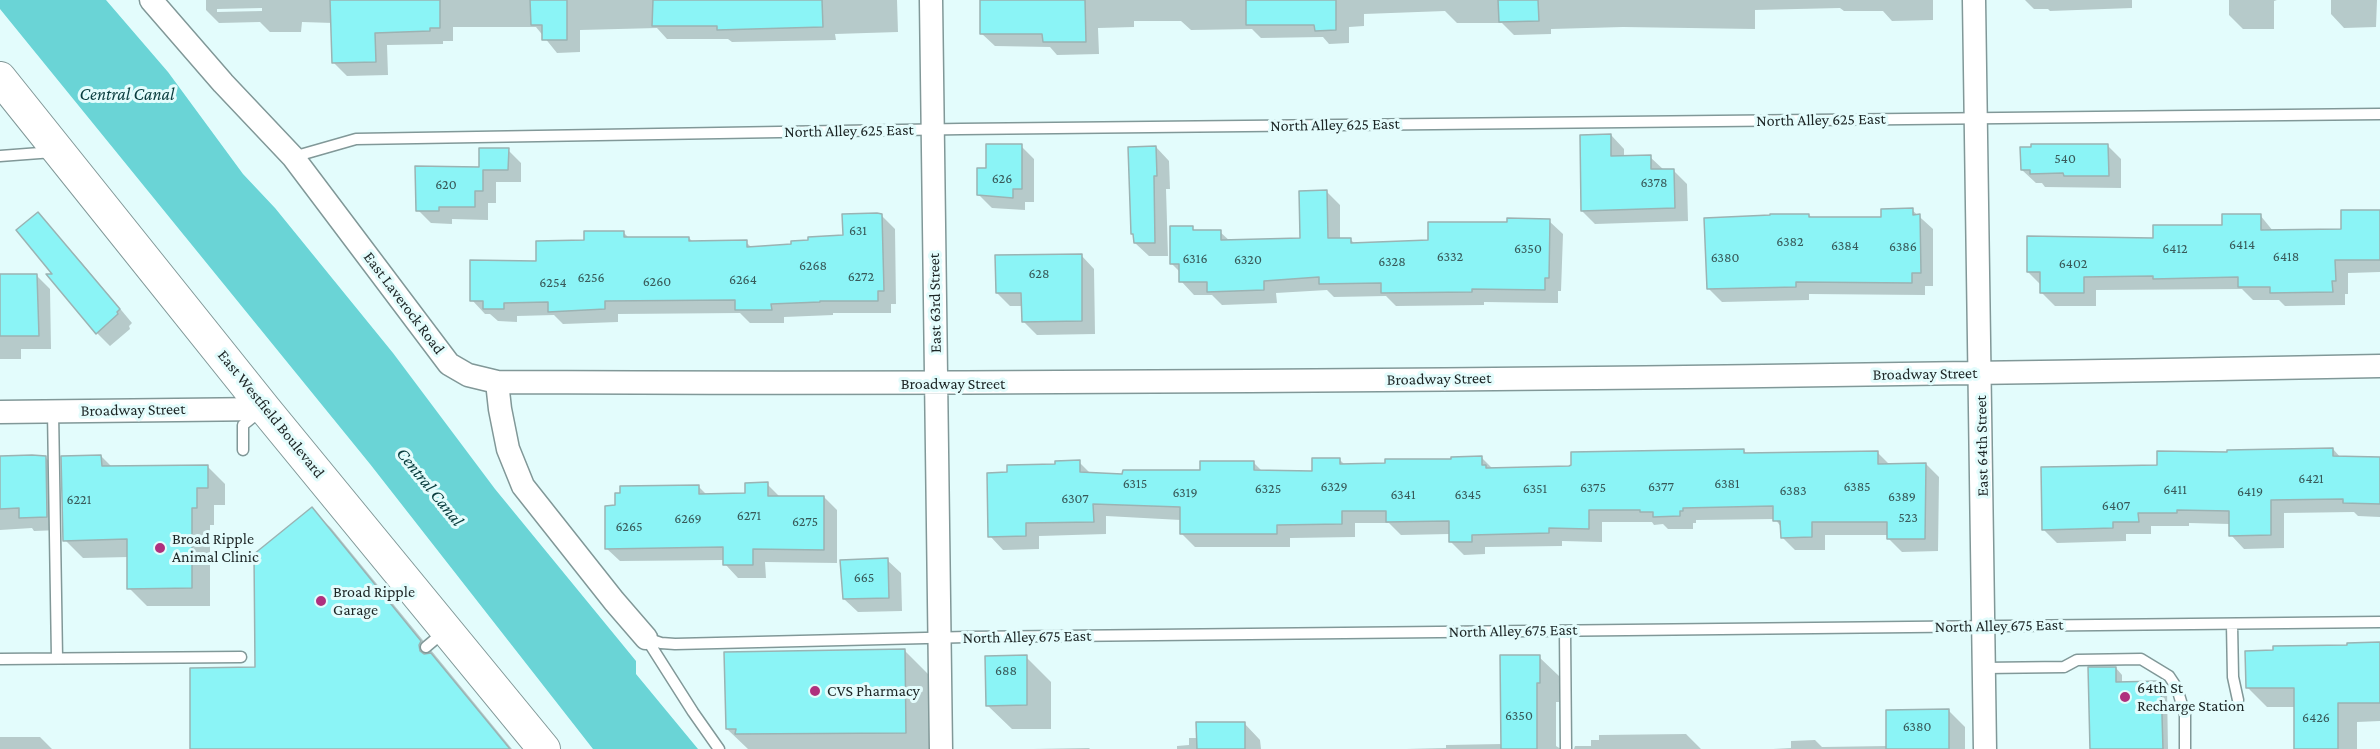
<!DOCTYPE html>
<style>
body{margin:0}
canvas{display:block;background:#e3fcfc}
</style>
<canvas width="2380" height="749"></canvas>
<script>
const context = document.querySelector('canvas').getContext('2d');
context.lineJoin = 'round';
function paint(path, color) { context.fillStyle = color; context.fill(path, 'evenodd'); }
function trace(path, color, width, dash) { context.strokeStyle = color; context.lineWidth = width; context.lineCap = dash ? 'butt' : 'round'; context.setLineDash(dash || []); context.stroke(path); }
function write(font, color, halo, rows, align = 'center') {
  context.font = font + ' "Crimson Pro",serif'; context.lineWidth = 6; context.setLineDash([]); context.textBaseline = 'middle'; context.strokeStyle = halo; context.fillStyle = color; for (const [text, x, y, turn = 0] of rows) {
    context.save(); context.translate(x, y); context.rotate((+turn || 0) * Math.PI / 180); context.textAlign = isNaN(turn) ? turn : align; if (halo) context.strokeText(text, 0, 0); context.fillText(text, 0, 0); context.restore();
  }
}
paint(new Path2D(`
 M0,0H106L168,72L243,174L275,208L393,353L495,489L636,661V674L698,749H593L370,464L0,9Z`), '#6ad4d6');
paint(new Path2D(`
 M206,0H897L898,32L835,34L836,40L732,42L728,39H667L657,28L580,30V52L557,53L536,27H453V41H443V44L387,45L388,75L347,76L334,63L333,23L302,22L301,32H270L260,22L219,23L206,10ZM262,8V11L217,12V9Z
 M981,0H1933V20L1892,21L1883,11H1844L1840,8L1755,10V29L1623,27L1551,29V34L1514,35L1502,23H1457L1445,11L1364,14V26L1349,27V43L1329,44L1323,37L1261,38L1252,29L1191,30L1181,21H1134V27L1098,28L1099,54L1057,55L1050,47L995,46L981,33Z
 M2025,0H2132V8L2050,11L2048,9H2034Z
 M2229,0H2277L2274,1V29H2243L2229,15Z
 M2331,0H2377L2376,27L2344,28L2331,14Z
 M1611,135L1624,149V158L1650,157L1664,170H1673L1687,184L1688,221L1595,224L1582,211Z
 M1021,146L1034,159V202H1025V210L992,208L979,195L988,169Z
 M2108,146L2121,159V188L2045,187L2042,183H2036L2022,170Z
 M1156,147L1169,161L1170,189H1166L1168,256H1149L1135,243Z
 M508,150L521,163V182H496V203H488V220L452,219V224L431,223L418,210Z
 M1326,191L1340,205V239H1350L1355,244L1430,242L1509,224L1549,221L1563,234L1561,291H1558V303L1484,302V305L1396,306L1386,296L1334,297L1327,290L1276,293L1277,303L1222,305L1212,295H1194L1181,281V273L1172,264L1192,228L1197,232H1220L1230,241L1301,240Z
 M1912,210L1933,229V286H1925V295L1809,294V300L1722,302L1709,289L1809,215L1812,218L1882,219Z
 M2380,211V272L2348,273V294H2345V305L2285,306L2279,300H2253L2242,289L2096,290V306H2055L2042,293V286L2028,272L2154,240L2224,227L2260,215L2273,231L2343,230Z
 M38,214L82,263L132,323L129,326L130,329L110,346L97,333L55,275Z
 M882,216L895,229L896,304H891V313H833V315L784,317V323H750L740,313L618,314V322L563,324L554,315L517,316V322L498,321L490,314H485L472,300L537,263L586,242L623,232L630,239L689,238L693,242H746L752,248L793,246L844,236Z
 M1081,255L1094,269L1095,334L1037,335L1023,321V306H1010L997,293Z
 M0,275H36L50,289L51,349H21V359H0Z
 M2333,449L2341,458H2380V517L2358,516L2354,512L2284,513V548L2244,549L2231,535L2230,524L2189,523V526H2151V534H2126V541L2057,543L2044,530L2158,467L2229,454Z
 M1744,451L1747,454L1877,452L1890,465L1926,464L1939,477L1938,551L1902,552L1889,539V535H1825V550H1795L1782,537V528L1775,519L1696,520V523H1693V529H1668L1663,524L1654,525L1652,522H1602V542L1562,541V546L1485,547V554L1464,555L1450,541V534L1401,535L1389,523H1355V537L1290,538V547H1195L1181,533V520L1106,516V534L1039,536V549L1003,550L990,536L1009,474L1079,462L1091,474L1124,476L1202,471L1254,463L1263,472H1313L1339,459L1345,465L1482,458L1493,469L1569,468Z
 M101,456L112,467L207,466L225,484V505H214V525H210V606H147L129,588V557L83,558L65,540Z
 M46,458L59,471L60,530L34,531L32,528L0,530V460Z
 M767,484L780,497H824L837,510V563L765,562L766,578H738L725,564V560L620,561L606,548L698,486L708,496L747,495Z
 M311,509L331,528L512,749H191L257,668Z
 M887,560L901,573L902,611L858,612L844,599Z
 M2380,644V721L2357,722V749H2296L2295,707H2267L2247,687L2349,647Z
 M904,650L929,675L930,749H748L727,729Z
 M1026,657L1051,682V729H1012L987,705Z
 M1539,657L1559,676V702H1556V746L1561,749H1406L1446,748V745L1502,744Z
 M2116,668L2122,675V684L2161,683L2167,689L2168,749H2091Z
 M1949,711L1965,727V749H1773L1791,748V741L1815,740L1822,747L1887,746Z
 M1244,723L1260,740L1261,749H1177V746L1189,745V738H1198Z
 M1686,734L1701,749H1574L1575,746H1591V740H1599V735Z
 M0,737H40L52,749H0Z
 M1089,748L1090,749H1033Z`), '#0003');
const building = new Path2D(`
 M330,0H440V28H430V31L375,33L376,62L332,63Z
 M530,0H567V40H542V25H531Z
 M653,0H822L823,27L717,30V26H652Z
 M980,0H1085L1086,42H1043L1042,34H980Z
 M1246,0H1336V30L1315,31L1314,25H1246Z
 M1498,0H1538L1539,21L1499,22Z
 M1611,134V156L1651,155V169H1674L1675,208L1581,211L1580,135Z
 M986,144H1022V189H1013V198L977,195V168H986Z
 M2031,144H2108L2109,176H2064L2063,173L2030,174V170H2021L2020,147H2031Z
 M1156,146L1157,176H1154L1155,243H1134L1133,234H1131L1128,147Z
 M479,148H509L508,170H483V191H475V207H439V211H416L415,166L479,167Z
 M1327,190L1328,238H1351V243L1428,240V222H1507V218L1550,219L1549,278H1545V290L1472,289V292L1381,293V283L1319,284V277L1264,281V290L1207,292V282H1179V264H1170V226H1193V230H1221V240L1300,238L1299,191Z
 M1913,208V215L1920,214L1921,273H1912V283L1796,282V287L1707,289L1704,218L1770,215V214H1809V217H1881V209Z
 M2341,210H2380V260H2335L2336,281H2332L2333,292L2270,293V287H2238V277L2153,279V276L2084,277V293H2040V272H2027V236L2153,238V225H2222V214H2261V230L2341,229Z
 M38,212L120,309L117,312L118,314L96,334L46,274H52L16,230Z
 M877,213L882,214L884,291H878V301H820V302L771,304L772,310H735V300L605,301V309L548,312V302L504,303V309H483V301H470V260L536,261V241L584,240V231H624V237H689V241L747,240V247L791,244V241L808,240V237L843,235L842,214Z
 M1082,254V321L1022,322L1021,293H996L995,255Z
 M0,274H37L39,336H0Z
 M2333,448V456L2380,457V504L2343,503V499L2271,500V535L2229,536V511L2177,510V513H2138L2139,522H2113V528L2042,530L2041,467L2157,465V451L2227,452V450Z
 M1744,449V453L1878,451V464L1926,463L1925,539H1887V522H1812V537L1781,538L1780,521H1773V506L1683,508V511H1680V516L1653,517V512H1640V510H1589V529L1549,528V533L1472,535V542H1449V521L1386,522V511H1342V524L1277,525V534H1180V507L1093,504L1094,522L1026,523V536L988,537L987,473L1007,472V465L1055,464V461L1080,460V472L1122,474L1123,470H1200V461H1254V470L1312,471V458H1340V464L1385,463V459H1451V457L1482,456V465H1486V468L1569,466L1571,465V452Z
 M32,455L46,456L47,517L19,518V508L0,509V456Z
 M101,455L102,466L208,465V488H197V508H192V588L127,589V539L63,541L61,456Z
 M768,482V496H824V550L753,549V565H723V547L605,549V506L615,505V493H620V486L699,485V494L745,493V483Z
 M312,507L421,641L419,645L420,651L424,654L431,653L510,749H190V668L255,667L254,554Z
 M888,558L889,598L843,599L840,560Z
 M2380,642V703H2338V749H2294V688H2246L2245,651L2273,650V646L2347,645V643Z
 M905,649L906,733L735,734L736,729H726L724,652Z
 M1027,655V705L986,706L985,656Z
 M1500,655H1540V683H1537V749H1501Z
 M2088,667H2116V682L2161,681L2163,749H2090Z
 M1949,709V749H1886V710Z
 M1196,722H1245V749H1197Z`);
paint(building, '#8bf4f6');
trace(building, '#9bb3b3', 1.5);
const service = new Path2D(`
 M0,156L53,152
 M293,157L356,139L961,129L2380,114
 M53,411L57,658
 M243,450V425L258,413
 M2232,624L2233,677L2238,700
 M1565,631L1566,749
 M646,638L661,643L675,644L967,637L2380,622
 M646,638L693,712L719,749
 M426,647L445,631
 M0,659L241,657
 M1984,668L2064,667L2077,660L2141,659L2169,676L2177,688L2185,715V749`);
const minor = new Path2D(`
 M151,0L223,83L293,157L449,364L468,375L497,382L500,409L508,449L523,486L614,601L646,638
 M931,0L941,749
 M1974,0L1985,749
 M497,382C1125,385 1752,378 2380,366
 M0,412L265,409`);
const secondary = new Path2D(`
 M0,78L265,409L544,749`);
trace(service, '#819898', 13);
trace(minor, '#819898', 25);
trace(secondary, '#819898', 34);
trace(service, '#fff', 10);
trace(minor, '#fff', 22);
trace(secondary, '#fff', 32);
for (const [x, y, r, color] of [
 [160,548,6,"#af307e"],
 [321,601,6,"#af307e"],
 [815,691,6,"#af307e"],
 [2125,697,6,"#af307e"]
]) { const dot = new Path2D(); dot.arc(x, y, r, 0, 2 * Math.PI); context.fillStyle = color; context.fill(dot); trace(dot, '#e3fcfc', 2); }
write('14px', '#385959', null, [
 ["540",2065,159],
 ["626",1002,179],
 ["6378",1654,183],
 ["620",446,185],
 ["631",858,231],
 ["6382",1790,242],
 ["6414",2242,245],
 ["6384",1845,246],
 ["6386",1903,247],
 ["6350",1528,249],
 ["6412",2175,249],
 ["6332",1450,257],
 ["6418",2286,257],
 ["6380",1725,258],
 ["6316",1195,259],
 ["6320",1248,260],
 ["6328",1392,262],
 ["6402",2073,264],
 ["6268",813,266],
 ["628",1039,274],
 ["6272",861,277],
 ["6256",591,278],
 ["6264",743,280],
 ["6260",657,282],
 ["6254",553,283],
 ["6421",2311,479],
 ["6315",1135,484],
 ["6381",1727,484],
 ["6329",1334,487],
 ["6377",1661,487],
 ["6385",1857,487],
 ["6375",1593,488],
 ["6325",1268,489],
 ["6351",1535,489],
 ["6411",2175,490],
 ["6383",1793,491],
 ["6419",2250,492],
 ["6319",1185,493],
 ["6341",1403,495],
 ["6345",1468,495],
 ["6389",1902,497],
 ["6307",1075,499],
 ["6221",79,500],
 ["6407",2116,506],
 ["6271",749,516],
 ["523",1908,518],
 ["6269",688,519],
 ["6275",805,522],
 ["6265",629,527],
 ["665",864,578],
 ["688",1006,671],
 ["6350",1519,716],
 ["6426",2316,718],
 ["6380",1917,727]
]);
write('16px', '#1c2525', '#e3fcfc', [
 ["North Alley 625 East",1821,120,-1],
 ["North Alley 625 East",1335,125,-1],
 ["North Alley 625 East",849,131,-1],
 ["East Laverock Road",404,303,53],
 ["East 63rd Street",935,303,-91],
 ["Broadway Street",1925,374,-1],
 ["Broadway Street",1439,379,-1],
 ["Broadway Street",953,384],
 ["Broadway Street",133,410,-1],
 ["East Westfield Boulevard",271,414,51],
 ["East 64th Street",1982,446,-91],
 ["North Alley 675 East",1999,626,-1],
 ["North Alley 675 East",1513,631,-1],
 ["North Alley 675 East",1027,637,-1]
]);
write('16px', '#1c2525', '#e3fcfc', [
 ["Broad Ripple",172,539],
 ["Animal Clinic",172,557],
 ["Broad Ripple",333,592],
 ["Garage",333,610],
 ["64th St",2137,688],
 ["Recharge Station",2137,706],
 ["CVS Pharmacy",827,691]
], 'left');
write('italic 18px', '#083c3d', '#e3fcfc', [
 ["Central Canal",127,94],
 ["Central Canal",430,487,51]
]);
</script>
